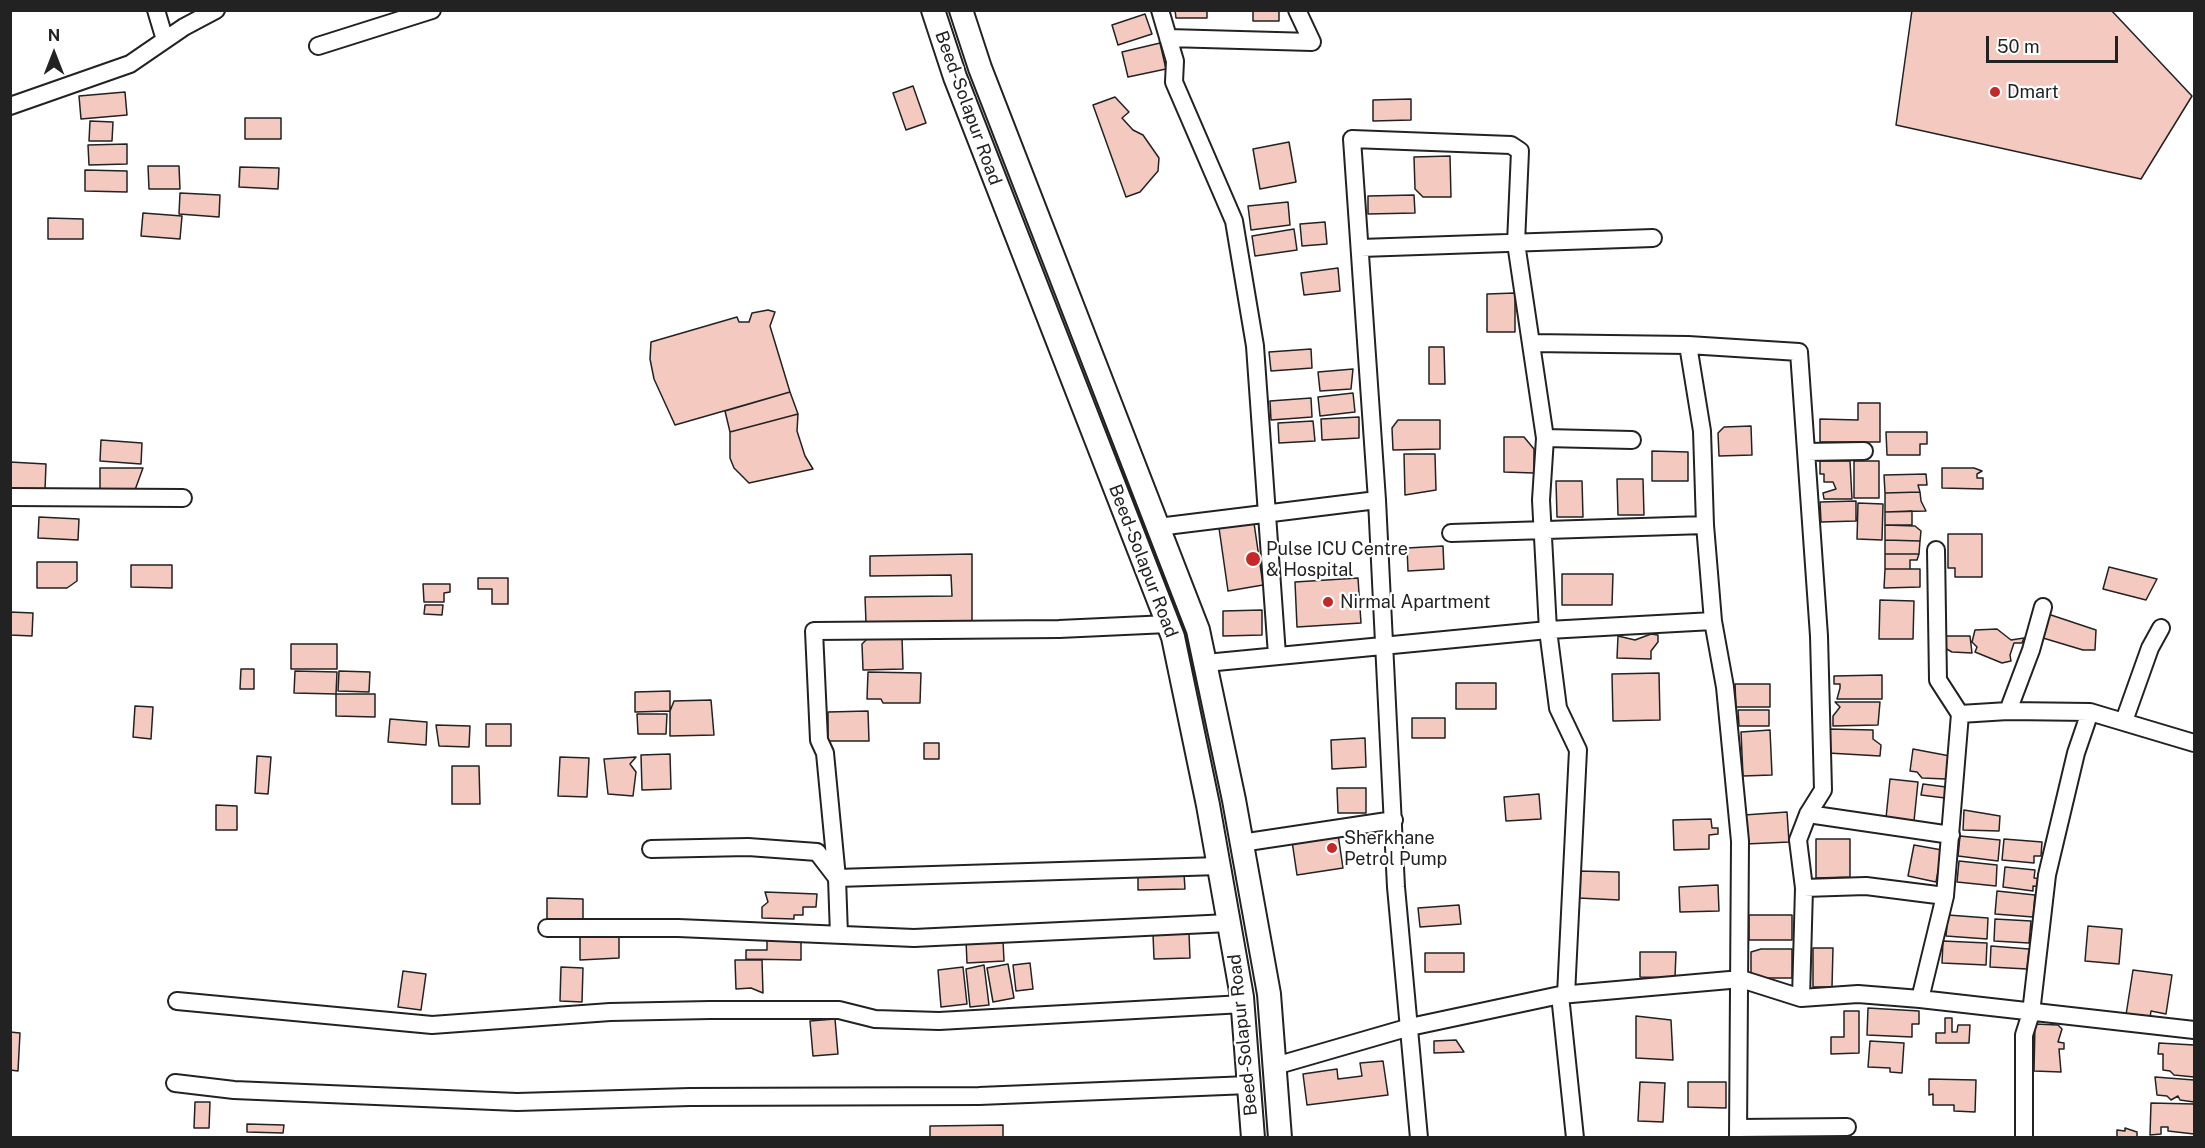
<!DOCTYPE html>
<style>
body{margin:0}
#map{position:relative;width:2205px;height:1148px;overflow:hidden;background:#fff;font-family:"Public Sans",sans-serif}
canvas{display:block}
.frame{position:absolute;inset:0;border:12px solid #222;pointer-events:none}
.north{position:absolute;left:24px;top:24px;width:60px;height:60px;-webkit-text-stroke:4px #fff;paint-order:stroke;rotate:0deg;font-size:16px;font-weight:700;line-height:24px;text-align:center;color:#222}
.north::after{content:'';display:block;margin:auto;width:21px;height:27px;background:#222;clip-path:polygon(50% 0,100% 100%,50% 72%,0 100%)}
.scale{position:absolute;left:1986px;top:36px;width:132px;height:27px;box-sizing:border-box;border:3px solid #222;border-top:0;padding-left:8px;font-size:18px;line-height:21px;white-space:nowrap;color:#222;-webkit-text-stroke:4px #fff;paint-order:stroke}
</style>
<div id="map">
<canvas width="2205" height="1148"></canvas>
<div class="frame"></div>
<div class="north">N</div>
<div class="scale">50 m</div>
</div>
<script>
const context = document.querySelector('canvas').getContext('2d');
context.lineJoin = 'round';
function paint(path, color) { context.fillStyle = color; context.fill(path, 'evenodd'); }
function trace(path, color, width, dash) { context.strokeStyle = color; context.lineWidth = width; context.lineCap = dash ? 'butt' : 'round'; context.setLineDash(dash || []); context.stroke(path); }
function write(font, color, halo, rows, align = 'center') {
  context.font = font + ' "Public Sans",sans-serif'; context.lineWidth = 4.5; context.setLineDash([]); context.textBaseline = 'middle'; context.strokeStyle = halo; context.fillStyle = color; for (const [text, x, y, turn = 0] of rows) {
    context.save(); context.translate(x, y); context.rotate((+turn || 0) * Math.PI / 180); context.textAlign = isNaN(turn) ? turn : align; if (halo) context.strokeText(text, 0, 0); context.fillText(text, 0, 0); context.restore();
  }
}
const building = new Path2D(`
 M1175,10H1207V18H1176Z
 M1253,10H1279V21H1253Z
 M1912,10H2111L2192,96L2141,179L1896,125Z
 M1145,14L1152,34L1118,45L1112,25Z
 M1160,43L1166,69L1128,77L1122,52Z
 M913,86L926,123L906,130L893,93Z
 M125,92L127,115L81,119L79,96Z
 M1115,97L1129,112L1122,118L1133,130L1143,135L1159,158L1158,171L1140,192L1126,197L1093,105Z
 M1411,99V120L1373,121V100Z
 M245,118H281V139H245Z
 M90,121L113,122L112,141H89Z
 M1289,142L1296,182L1260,189L1253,149Z
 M127,144V164L89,165L88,145Z
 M1450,156L1451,197H1423L1415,189L1414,157Z
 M148,166H179L180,189H149Z
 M240,167L279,168L278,189L239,187Z
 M85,170L127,171V192L85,191Z
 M180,193L220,195L219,217L179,214Z
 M1414,195L1415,213L1368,214V196Z
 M1288,202L1290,225L1251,230L1248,206Z
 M143,213L182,216L180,239L141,236Z
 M48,218L83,219V239H48Z
 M1325,222L1327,244L1302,246L1300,224Z
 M1294,229L1297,250L1255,256L1252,236Z
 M1338,268L1340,291L1304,295L1301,273Z
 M1515,293V332H1487V294Z
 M768,310L775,312L770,326L790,392L675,425L654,379L650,359L651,342L737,317L739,322H749L752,313Z
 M1429,347H1444L1445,384H1429Z
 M1311,349L1312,368L1271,371L1269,352Z
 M1353,369L1351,389L1320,391L1318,372Z
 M790,392L798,414L730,432L725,411Z
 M1353,393L1355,412L1320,416L1318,397Z
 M1311,398L1312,417L1271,420L1270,401Z
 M1858,403H1880V442H1820V419L1858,420Z
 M798,414L797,431L805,456L813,469L749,483L734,468L730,458V432Z
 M1359,417V438L1322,440L1321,419Z
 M1398,420H1440V449L1393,450L1392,428Z
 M1313,421L1315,441L1279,443L1278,423Z
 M1751,426L1752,455L1719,456L1718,433L1724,427Z
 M1886,432H1927V444H1920V455H1887Z
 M1504,437H1524L1534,449V473L1504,472Z
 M101,440L142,443L141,464L100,461Z
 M1652,451L1688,452V481H1652Z
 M1404,454H1435L1436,490L1405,495Z
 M1820,461H1850L1852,499H1824L1823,493L1836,489L1833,482H1824V474H1820Z
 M1854,461H1879V498H1854Z
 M10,462L46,464L45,490L10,489Z
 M100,468H143L135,490H100Z
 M1942,468H1974L1982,471L1977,474V478H1983V489L1942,488Z
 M1926,474L1927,485H1918L1920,492L1885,493L1884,475Z
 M1617,479H1643L1644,515H1618Z
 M1556,481H1582L1583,517H1557Z
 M1920,492L1921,501L1926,511L1885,512V493Z
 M1856,501V521L1821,522L1820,502Z
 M1858,503L1883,504L1882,540L1857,539Z
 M1912,511V525H1885V512Z
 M39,517L79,519L78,540L38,538Z
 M1254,523L1263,585L1228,591L1219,528Z
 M1885,525L1915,526L1921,531L1920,541L1885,540Z
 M1948,534H1982V577H1955V568H1948Z
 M1885,540L1920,541L1919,554H1885Z
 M1443,546L1444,569L1408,571L1407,548Z
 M972,554V622L866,623L865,597L952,596L951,575L870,576V556Z
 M1885,554H1919L1917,560H1910V569H1885Z
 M37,562H77V581L67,588H37Z
 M131,565H172V588L131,587Z
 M2109,567L2157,579L2146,600L2103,589Z
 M1885,569H1920V587L1884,588Z
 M1562,574H1613L1612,605H1562Z
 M478,578H508V604H492V589H478Z
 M1358,578L1361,623L1297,627L1295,582Z
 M423,584H450V592L444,593V602H424Z
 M1880,600L1914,601L1913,639H1879Z
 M425,605H443L442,615L424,614Z
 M1262,610V635L1223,636V611Z
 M10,612L33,613L32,636L10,635Z
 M2048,614L2096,630L2095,650H2083L2043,638Z
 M1997,629L2011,640L2024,638L2022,643H2014L2010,655L2011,661L2002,663L1975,652L1977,647L1972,642L1975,630Z
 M1651,634L1658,635V642L1651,651V659L1617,658L1618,636L1635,640Z
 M1943,636H1970L1972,653L1952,652L1943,647Z
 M902,637L903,669L863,670L862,644L868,638Z
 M291,644H337V669H291Z
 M241,669H254V689H240Z
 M295,671L337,672L336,694L294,693Z
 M339,671L370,672L369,692L338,691Z
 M868,672L921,673L920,703H883L881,699H867Z
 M1659,673L1660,720L1613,721L1612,674Z
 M1882,675V699H1837L1840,688V684H1834V676Z
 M1456,683H1496V709H1456Z
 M1735,684H1770V707H1736Z
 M670,691V711L635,712V692Z
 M336,694H375V717L336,716Z
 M711,700L714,735L670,736V711L674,701Z
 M1835,702H1880L1878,725L1833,726V716L1840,707Z
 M135,706L153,707L151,739L133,737Z
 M1738,710H1769V726H1739Z
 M868,711L869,741H828V712Z
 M637,714H667L666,734H638Z
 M1412,718H1445V738H1412Z
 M390,719L427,722L426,745L388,742Z
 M486,724H511V746H486Z
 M436,725L470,726L469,747L439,746Z
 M1828,729L1873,730V739L1881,745L1880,756L1828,753Z
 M1770,730L1772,775L1743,776L1741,732Z
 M1365,738L1366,767L1332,769L1331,740Z
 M924,743H939V759H924Z
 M1913,749L1950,756L1946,779L1922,778L1917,772L1910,771Z
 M670,754L671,789L642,790L641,755Z
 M257,756L271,757L268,794L255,793Z
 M560,757L589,758L587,797L558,796Z
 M636,757L630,764L636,772L633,796L608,794L604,759Z
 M452,766H479L480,804H452Z
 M1890,779L1918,782L1914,821L1886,818Z
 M1923,784L1946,787L1945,798L1921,795Z
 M1337,788H1366V813H1338Z
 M1539,794L1541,819L1506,821L1504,797Z
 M216,805L237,806V830H216Z
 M1964,810L2000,816L1999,831L1963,830Z
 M1787,812L1789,842L1746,844L1744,815Z
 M1711,819L1712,828H1718V834L1709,835V849L1674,850L1673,820Z
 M1338,834L1343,868L1297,875L1292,841Z
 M1960,836L2000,840L1998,861L1958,856Z
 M1816,839H1850V877L1816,878Z
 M2004,839L2042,842L2041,856H2034V863L2002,860Z
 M1914,845L1942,850L1936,882L1908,876Z
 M1959,861L1997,865L1996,886L1957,882Z
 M2005,867L2035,870L2034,878L2042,879L2041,887L2033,886V891L2003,887Z
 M1578,871L1619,872V900L1578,898Z
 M1184,873L1185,889L1138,890V874Z
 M1718,885L1719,911L1680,912L1679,887Z
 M1997,891L2035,895L2033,917L1995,914Z
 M765,892L817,894L816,907H803V915H794V919L762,918V907L768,902Z
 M547,898L583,899V922L547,921Z
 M1459,905L1461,924L1420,927L1418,908Z
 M1749,915H1792V940H1749Z
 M1948,915L1988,918L1987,939L1946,936Z
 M1995,919L2031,921L2029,943L1994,941Z
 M2088,926L2122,929L2119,964L2085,961Z
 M1189,933L1190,958L1154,959L1153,934Z
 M619,935V958L580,960V936Z
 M767,938H801V960L746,959V950H767Z
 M1003,940L1004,961L967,963L966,941Z
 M1943,941L1987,943L1986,965L1942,963Z
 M1991,946L2029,949L2027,969L1990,967Z
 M1813,948H1833L1832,987H1813Z
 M1761,949H1792V978H1751V952Z
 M1640,952H1676L1675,978L1640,977Z
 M1425,953H1464V972H1425Z
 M735,960H762L763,993L751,988L736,989Z
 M1030,963L1033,989L1016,991L1013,965Z
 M1008,964L1014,998L993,1002L987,968Z
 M984,965L989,1005L970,1007L966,969Z
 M561,967L583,968L582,1002L560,1001Z
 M963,967L967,1004L941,1007L938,970Z
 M2133,970L2172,975L2166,1014L2151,1011L2150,1018L2126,1015Z
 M403,971L426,974L421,1010L398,1007Z
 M1868,1008L1919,1011V1024H1912V1037L1867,1035Z
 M1844,1011H1859V1053L1831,1054V1037H1844Z
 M1636,1016L1671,1020L1673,1060L1636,1058Z
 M1945,1018H1952V1032H1957L1958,1025H1970L1969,1043H1936V1033H1945Z
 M835,1019L838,1054L813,1056L810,1021Z
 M2035,1024L2058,1025L2062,1029L2058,1042L2064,1043V1049H2059L2061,1072L2034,1071Z
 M10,1032L20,1033L18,1071L10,1070Z
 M1456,1040L1464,1052L1434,1053V1041Z
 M1870,1041L1904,1043L1902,1073L1890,1072V1068L1868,1067Z
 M2159,1043L2194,1045V1077L2174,1075L2170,1071L2163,1070V1054H2158Z
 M1383,1061L1388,1095L1307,1105L1303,1074L1337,1069L1338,1079L1362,1076L1360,1063Z
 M2155,1077L2194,1080V1102L2180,1100L2178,1096L2171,1100L2167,1096L2157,1095Z
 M1929,1079L1976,1080L1975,1112L1954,1111V1105H1933V1094L1929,1095Z
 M1640,1082L1665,1083L1663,1122L1638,1121Z
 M1688,1082H1726V1108L1688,1107Z
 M195,1102H210L209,1128H194Z
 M2151,1103L2194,1104V1134L2168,1131V1127H2161V1134L2150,1135Z
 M247,1124L284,1125L283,1133L247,1132Z
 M1003,1125V1138H930V1126Z
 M2125,1128L2137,1132V1138H2117V1130L2125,1131Z`);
paint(building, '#f3c9c0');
trace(building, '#222', 1.5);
const street = new Path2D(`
 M156,10L165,40
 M1160,10L1175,61L1174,82L1234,221L1255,346L1277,655
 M1168,38L1312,42L1297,10
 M318,46L432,10
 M10,106L130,64L184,27L216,10
 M1361,248L1653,238
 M1531,343L1688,345L1799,352L1819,636L1823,790L1808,814L1798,840L1804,888L1801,998
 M1688,345L1702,431L1705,525L1713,621L1725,687L1740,841L1738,1138
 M1545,438L1632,440
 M1806,452L1864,451
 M10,497L183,498
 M1158,527L1377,500
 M1451,533L1705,525
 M1206,663L1548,630L1713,621
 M2008,711L2031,650L2043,607
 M1960,714L2008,711L2090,712L2194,743
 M2124,721L2150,648L2161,628
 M1808,814L1951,835
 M1241,843L1394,820
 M651,849L748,847L817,852L837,878L825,753L819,740L814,631L1059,629L1168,624
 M1804,888L1866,886L1945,896
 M547,928H678L914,938L1229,923
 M839,935L837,878L1219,866
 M1560,995L1575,1138
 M1920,999L1945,896L1960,714L1938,680L1936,550
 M177,1001L432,1025L610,1012L710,1010H839L875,1019L939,1021L1243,1004
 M1275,1066L1410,1027L1560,995L1741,979L1801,998L1858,994L1920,999L2194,1030
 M175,1083L234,1090L517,1102L690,1097L979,1096L1249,1085
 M1738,1128L1847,1127
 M1419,1138L1396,887L1377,500L1352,139L1511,145L1520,151L1516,243L1545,438L1541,500L1548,630L1558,708L1578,750L1566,995
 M2024,1138V1035L2031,1013L2047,875L2076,753L2090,712`);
const secondary = new Path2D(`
 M933,10L955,77L1173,637L1208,805L1242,997L1253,1138
 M961,10L980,68L1198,630L1234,800L1269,994L1280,1138`);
trace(street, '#222', 20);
trace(secondary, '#222', 26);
trace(street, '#fff', 16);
trace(secondary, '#fff', 22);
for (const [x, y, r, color] of [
 [1995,92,6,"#c62828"],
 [1253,559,8,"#c62828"],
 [1328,602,6,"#c62828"],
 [1332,848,6,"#c62828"]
]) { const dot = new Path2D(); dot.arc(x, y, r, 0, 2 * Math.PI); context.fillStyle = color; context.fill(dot); trace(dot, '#fff', 2); }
write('18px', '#222', '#fff', [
 ["Dmart",2007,92],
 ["Pulse ICU Centre",1266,549],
 ["& Hospital",1266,570],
 ["Nirmal Apartment",1340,602],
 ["Sherkhane",1344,838],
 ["Petrol Pump",1344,859]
], 'left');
write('18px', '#222', '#fff', [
 ["Beed-Solapur Road",968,108,70],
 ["Beed-Solapur Road",1143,561,69],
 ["Beed-Solapur Road",1243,1035,-96]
]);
</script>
